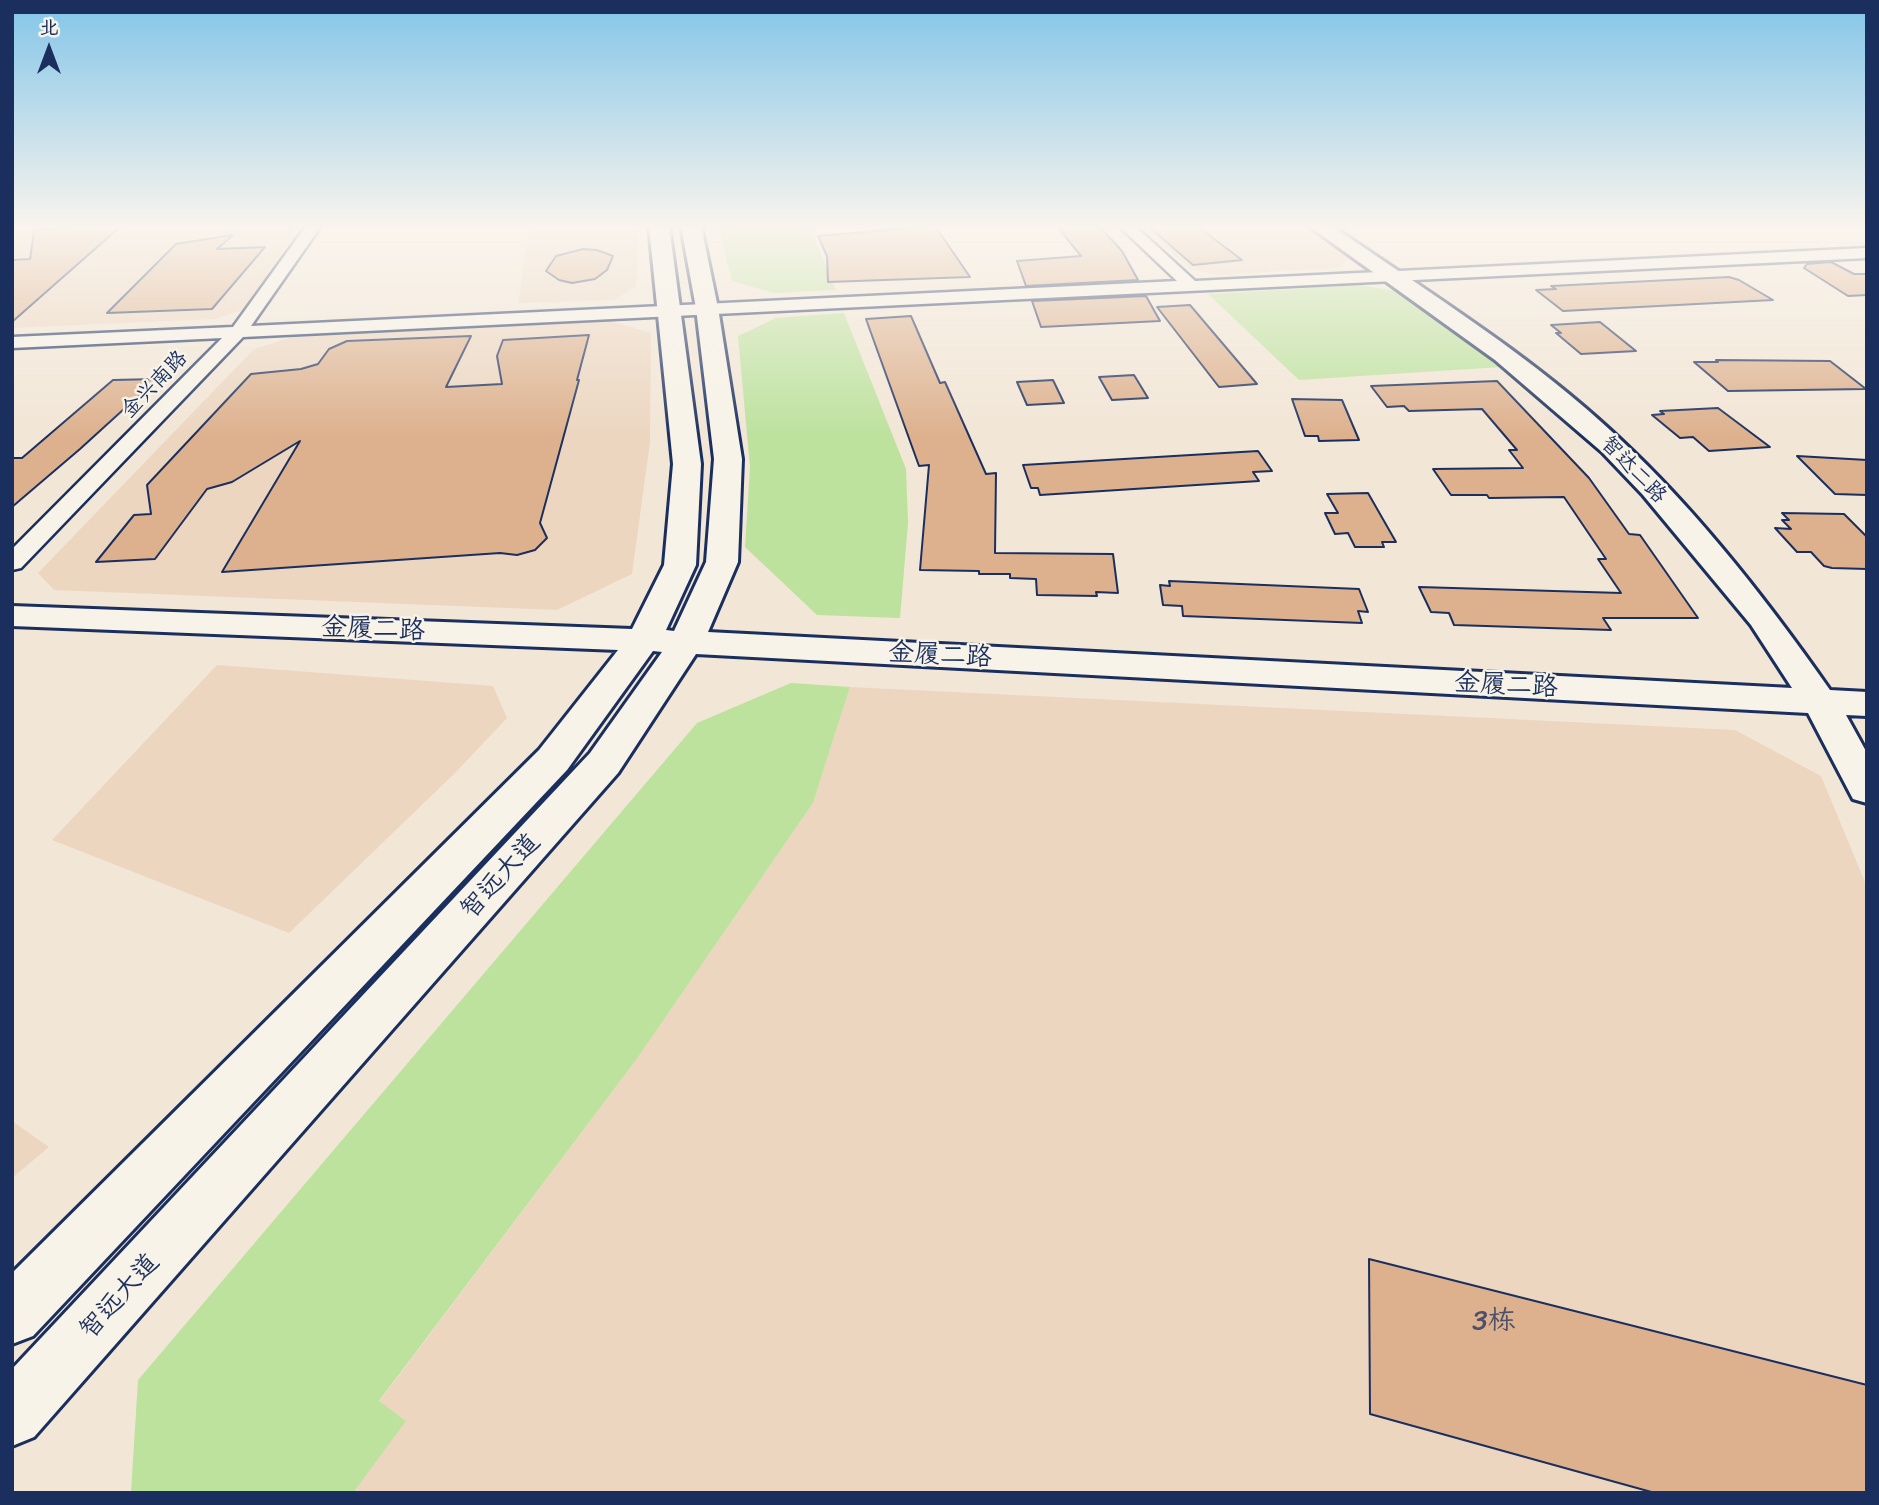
<!DOCTYPE html>
<meta charset="utf-8">
<style>
body{margin:0}
#map{position:relative;width:1879px;height:1505px;overflow:hidden;background:#f2e6d6;font-family:Sriracha,"LXGW WenKai TC",sans-serif}
canvas{display:block}
.frame{position:absolute;inset:0;border:14px solid #1b2f5e;pointer-events:none}
.north{position:absolute;left:14px;top:14px;width:70px;height:70px;-webkit-text-stroke:5px #f7f3e8;paint-order:stroke;rotate:0deg;font-size:19px;font-weight:700;line-height:28px;text-align:center;color:#1b2f5e}
.north::after{content:'';display:block;margin:auto;width:24px;height:32px;background:#1b2f5e;clip-path:polygon(50% 0,100% 100%,50% 72%,0 100%)}
</style>
<div id="map">
<canvas width="1879" height="1505"></canvas>
<div class="frame"></div>
<div class="north">北</div>
</div>
<script>
const context = document.querySelector('canvas').getContext('2d');
context.lineJoin = 'round';
function paint(path, color) { context.fillStyle = color; context.fill(path, 'evenodd'); }
function trace(path, color, width, dash) { context.strokeStyle = color; context.lineWidth = width; context.lineCap = dash ? 'butt' : 'round'; context.setLineDash(dash || []); context.stroke(path); }
function write(font, color, halo, rows, align = 'center') {
  context.font = font + ' Sriracha,"LXGW WenKai TC",sans-serif'; context.lineWidth = 5; context.setLineDash([]); context.textBaseline = 'middle'; context.strokeStyle = halo; context.fillStyle = color; for (const [text, x, y, turn = 0] of rows) {
    context.save(); context.translate(x, y); context.rotate((+turn || 0) * Math.PI / 180); context.textAlign = isNaN(turn) ? turn : align; if (halo) context.strokeText(text, 0, 0); context.fillText(text, 0, 0); context.restore();
  }
}
paint(new Path2D(`
 M12,226H295L291,239L243,310L215,319L12,328Z
 M530,226H639L636,286L614,300L518,303Z
 M1141,226H1304L1350,257L1338,268L1219,275L1190,269Z
 M610,321L651,333L650,442L632,574L557,610L54,590L38,573L254,349L293,337Z
 M217,665L493,686L507,718L456,772L289,933L52,840Z
 M850,687L1735,730L1821,776L1867,887V1493H353L405,1421L379,1402L636,1060L813,803Z
 M12,1121L49,1147L12,1178Z`), '#ecd6c0');
paint(new Path2D(`
 M718,226H809L836,290L774,293L732,281Z
 M1361,285L1402,292L1501,367L1299,380L1208,294Z
 M844,313L906,469L908,523L900,618L817,615L745,547L750,467L738,336L776,318Z
 M791,683L850,687L813,803L636,1060L379,1401L406,1421L353,1493H131L138,1380L697,723Z`), '#bce29d');
const building = new Path2D(`
 M68,226H121L12,322V260L30,259L34,231Z
 M935,226L970,277L828,282L827,256L818,236Z
 M1060,226H1099L1122,251L1138,280L1026,286L1017,261L1081,256L1059,229H1062Z
 M1148,226H1197L1242,260L1193,265Z
 M233,235L217,249L265,247L212,309L107,313L176,244Z
 M583,249L597,250L613,256L607,270L595,279L572,283L559,280L546,271L556,256Z
 M1831,262L1854,274H1867V295L1848,296L1804,268L1807,264Z
 M1729,277L1739,280L1773,300L1563,311L1536,290L1556,289L1551,286Z
 M1146,296L1160,321L1041,327L1032,301Z
 M1190,305L1257,384L1219,387L1157,307Z
 M911,316L940,383L945,382L986,474L996,473L995,553L1113,554L1118,593L1096,592L1097,596L1037,595L1036,579L1010,578V574H979V571L920,570L929,465L919,466L866,319Z
 M1600,322L1636,351L1581,354L1556,333H1561L1551,325Z
 M589,335L577,380H579L540,523L547,538L535,550L517,555L500,553L222,572L300,441L232,482L207,489L155,559L96,562L134,515L151,514L147,485L251,374L301,369L318,364L329,349L347,341L471,336L446,387L502,384L497,356L503,340Z
 M1716,360L1830,361L1866,389L1728,391L1694,362H1718Z
 M1134,375L1148,398L1112,400L1099,377Z
 M157,379L80,449L12,507V458H22L113,380Z
 M1053,380L1064,403L1027,405L1017,382Z
 M1497,381L1589,478L1629,534L1640,535L1698,618H1603L1611,630L1454,625L1449,613L1431,612L1419,587L1621,593L1598,559H1606L1564,497L1489,498L1487,495H1451L1433,469L1523,468L1509,450H1517L1482,409L1409,411L1404,406L1387,407L1371,386Z
 M1292,399L1342,400L1359,440L1319,441L1318,436H1305Z
 M1718,408L1770,447L1709,451L1693,437L1680,438L1652,415L1664,414L1660,411Z
 M1258,451L1272,471L1253,472L1259,481L1040,495L1038,488H1031L1023,465Z
 M1797,456L1867,460V495L1835,494Z
 M1368,493L1396,542H1382L1384,547H1355L1348,533L1335,534L1325,513H1338L1327,494Z
 M1782,513L1844,514L1867,537V569L1832,568L1824,566L1811,552H1797L1775,528L1791,529L1782,520H1789Z
 M1169,581L1359,589L1368,612L1358,611L1362,623L1183,616L1182,606L1163,605L1160,585L1170,586Z
 M1369,1259L1867,1385V1493H1655L1370,1414Z`);
paint(building, '#ddb18e');
trace(building, '#1b2f5e', 2);
const street = new Path2D(`
 M306,226H321L251,326L1177,281L1119,226H1135L1195,281L1867,248V258L243,337L21,568L12,570V549L222,338L12,348V337L233,327Z`);
const secondary = new Path2D(`
 M649,226H669L701,464L696,565L666,630L674,631L706,562L714,459L696,308L681,226H701L718,308L742,459L738,562L708,632L1792,688L1751,625L1643,495L1602,452L1495,360L1309,226H1332C1431,294 1535,358 1622,441C1699,513 1770,604 1830,690L1867,692V716L1846,715L1867,753V803L1853,799L1808,713L696,654L618,773L34,1437L12,1446V1369L590,753L662,652L653,651L567,770L33,1336L12,1344V1273L539,750L618,650L12,626V606L632,629L664,565L673,464Z`);
trace(street, '#1b2f5e', 5);
trace(secondary, '#1b2f5e', 6);
paint(street, '#f7f3e8');
paint(secondary, '#f7f3e8');
const sky = context.createLinearGradient(0, 0, 0, 436);
sky.addColorStop(0, '#83c5e8');
sky.addColorStop(0.52, '#f9f4ed');
sky.addColorStop(1, '#f9f4ed00');
context.fillStyle = sky;
context.fillRect(0, 0, 1879, 436);
write('21px', '#1b2f5e', '#f7f3e8', [
 ["金兴南路",155,385,-46],
 ["智达二路",1633,470,46]
]);
write('26px', '#1b2f5e', '#f7f3e8', [
 ["金履二路",373,630,2],
 ["金履二路",940,656,3],
 ["金履二路",1506,686,3],
 ["智远大道",501,877,-48],
 ["智远大道",120,1297,-48]
]);
write('28px', '#4c506a', null, [
 ["3栋",1494,1322]
]);
</script>
